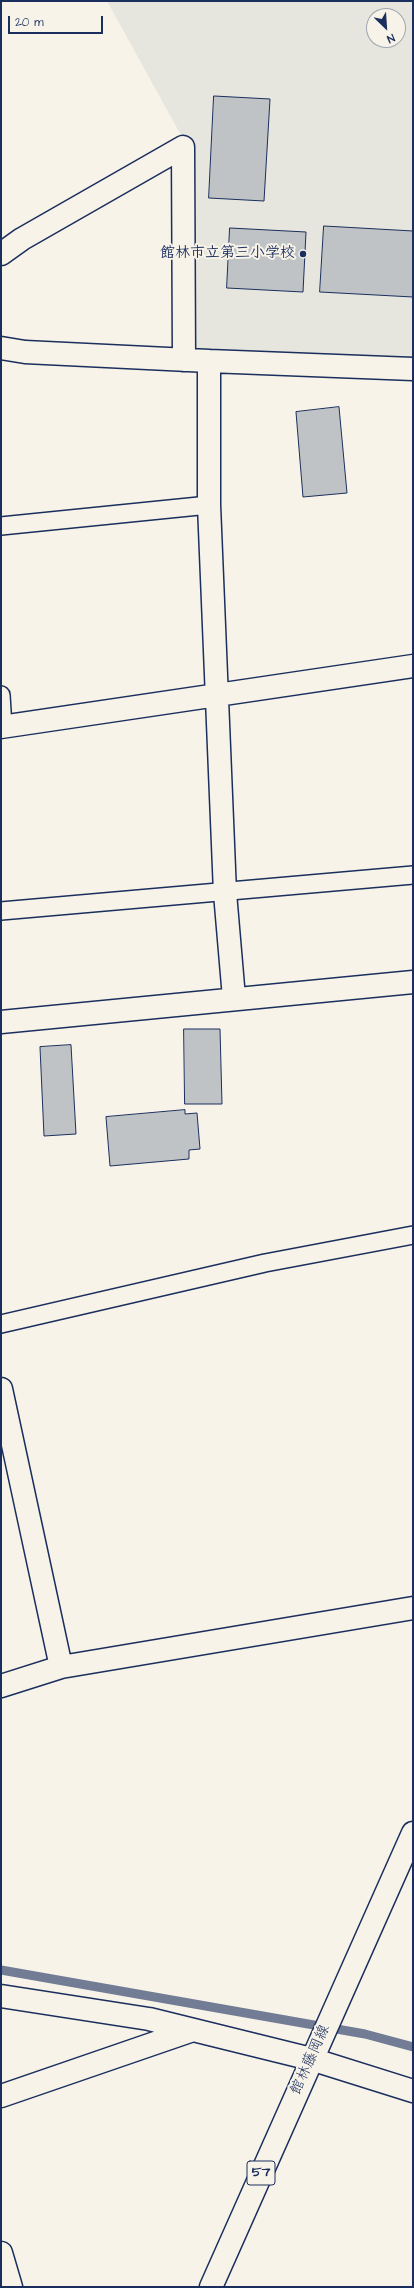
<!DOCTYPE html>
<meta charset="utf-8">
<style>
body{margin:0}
#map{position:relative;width:414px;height:2288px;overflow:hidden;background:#f7f3e8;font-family:"Architects Daughter",sans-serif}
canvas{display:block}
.frame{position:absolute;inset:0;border:2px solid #1b2f5e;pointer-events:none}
.north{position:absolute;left:366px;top:8px;width:40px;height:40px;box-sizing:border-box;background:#f7f3e8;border:1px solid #9fa5b1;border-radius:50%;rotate:155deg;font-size:11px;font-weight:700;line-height:16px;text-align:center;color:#1b2f5e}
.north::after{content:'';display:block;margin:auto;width:14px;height:18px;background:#1b2f5e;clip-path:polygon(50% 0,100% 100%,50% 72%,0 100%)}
.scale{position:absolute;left:8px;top:16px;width:95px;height:18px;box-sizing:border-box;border:2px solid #1b2f5e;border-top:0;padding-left:5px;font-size:12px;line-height:14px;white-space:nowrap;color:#1b2f5e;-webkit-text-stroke:3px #f7f3e8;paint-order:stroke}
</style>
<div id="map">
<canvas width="414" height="2288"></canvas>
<div class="frame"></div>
<div class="north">N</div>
<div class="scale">20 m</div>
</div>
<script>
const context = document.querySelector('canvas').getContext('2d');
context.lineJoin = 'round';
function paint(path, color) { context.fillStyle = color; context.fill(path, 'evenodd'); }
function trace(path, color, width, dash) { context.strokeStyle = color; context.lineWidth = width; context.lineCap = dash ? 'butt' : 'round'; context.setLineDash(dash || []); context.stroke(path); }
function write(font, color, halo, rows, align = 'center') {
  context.font = font + ' "Architects Daughter","Klee One",sans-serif'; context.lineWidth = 4; context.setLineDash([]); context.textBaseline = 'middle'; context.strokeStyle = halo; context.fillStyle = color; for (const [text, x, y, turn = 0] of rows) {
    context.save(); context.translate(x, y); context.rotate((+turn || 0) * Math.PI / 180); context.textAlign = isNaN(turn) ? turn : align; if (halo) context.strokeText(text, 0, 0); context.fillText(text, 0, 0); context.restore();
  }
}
paint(new Path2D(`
 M107,1H413V360L191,351L193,157ZM374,16H398V40H374Z`), '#e6e5de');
trace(new Path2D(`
 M1,1970L365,2034L413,2047`), '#727c95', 9);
const building = new Path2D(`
 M214,96L270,99L264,201L209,198Z
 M324,226L413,231V297L320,292Z
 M230,228L306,232L303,292L227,288Z
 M339,407L347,493L303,497L296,412Z
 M184,1029H220L222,1104H185Z
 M71,1045L76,1134L44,1136L40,1047Z
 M185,1110V1114L197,1113L200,1149L189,1150V1159L110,1166L106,1117Z`);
paint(building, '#c0c3c5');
trace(building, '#1b2f5e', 1);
const lane = new Path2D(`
 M1,526L209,505
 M1,695L3,727
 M1,911L413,875
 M1,1324L265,1263L413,1235`);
const street = new Path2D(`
 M1,254L22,239L183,147L184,360
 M1,348L25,352L209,361V505L225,893L234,998
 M209,361L413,369
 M1,727L413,666
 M1,1022L413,982
 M1,1389L61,1667
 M1,1686L61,1667L413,1608
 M1,1996L149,2019L311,2059
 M1,2096L193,2030
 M1,2253L11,2287`);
const secondary = new Path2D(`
 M311,2059L413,2091`);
const primary = new Path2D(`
 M211,2287L413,1833`);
trace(lane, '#1b2f5e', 20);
trace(street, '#1b2f5e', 25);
trace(secondary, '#1b2f5e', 25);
trace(primary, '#1b2f5e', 25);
trace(lane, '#f7f3e8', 17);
trace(street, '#f7f3e8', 22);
trace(secondary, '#f7f3e8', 22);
trace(primary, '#f7f3e8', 22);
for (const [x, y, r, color] of [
 [303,254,4,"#1b2f5e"]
]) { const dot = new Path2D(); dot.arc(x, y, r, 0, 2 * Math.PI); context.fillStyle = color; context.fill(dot); trace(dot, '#f7f3e8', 1.5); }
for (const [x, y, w] of [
 [261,2173,28]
]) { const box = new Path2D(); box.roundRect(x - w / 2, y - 12, w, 24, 3); context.fillStyle = '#f7f3e8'; context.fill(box); trace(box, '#1b2f5e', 1); }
write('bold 14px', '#1b2f5e', null, [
 ["57",261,2173]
]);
write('bold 15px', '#1b2f5e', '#f7f3e8', [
 ["館林市立第三小学校",295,254]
], 'right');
write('15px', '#1b2f5e', '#f7f3e8', [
 ["館林藤岡線",311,2060,-66]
]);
</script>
